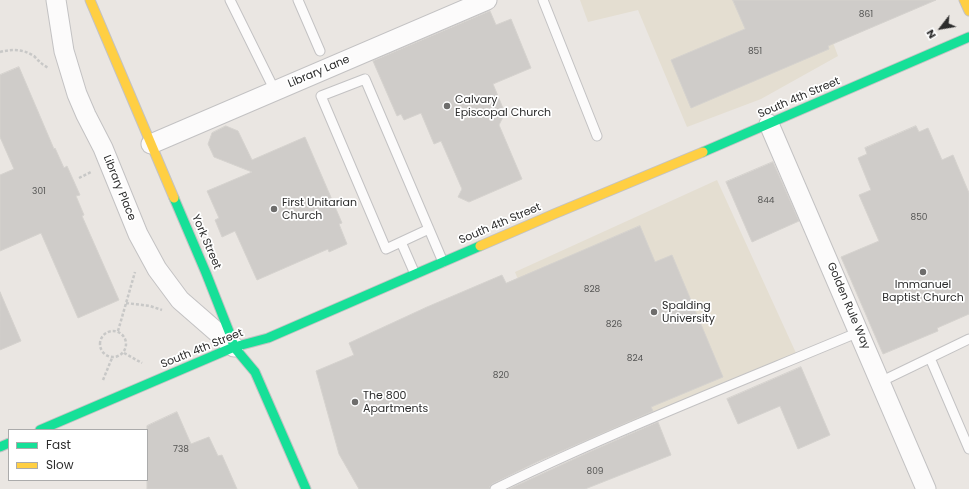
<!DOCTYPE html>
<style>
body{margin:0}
#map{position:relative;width:969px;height:489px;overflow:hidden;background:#eae6e2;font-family:Poppins,sans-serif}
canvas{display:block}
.legend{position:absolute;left:8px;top:429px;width:140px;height:52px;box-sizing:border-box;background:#fff;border:1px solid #ababab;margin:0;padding:5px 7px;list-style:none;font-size:12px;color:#2c2c2c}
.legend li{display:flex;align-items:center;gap:8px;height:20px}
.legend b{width:20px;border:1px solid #ababab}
.north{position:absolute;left:921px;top:8px;width:40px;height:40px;-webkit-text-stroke:3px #fff;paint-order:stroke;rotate:239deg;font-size:11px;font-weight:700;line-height:16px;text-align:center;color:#2c2c2c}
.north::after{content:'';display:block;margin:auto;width:14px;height:18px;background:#2c2c2c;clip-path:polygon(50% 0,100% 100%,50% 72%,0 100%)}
</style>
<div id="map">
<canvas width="969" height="489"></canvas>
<ul class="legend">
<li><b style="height:5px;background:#16e098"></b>Fast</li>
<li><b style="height:5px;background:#ffcf43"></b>Slow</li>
</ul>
<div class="north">N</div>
</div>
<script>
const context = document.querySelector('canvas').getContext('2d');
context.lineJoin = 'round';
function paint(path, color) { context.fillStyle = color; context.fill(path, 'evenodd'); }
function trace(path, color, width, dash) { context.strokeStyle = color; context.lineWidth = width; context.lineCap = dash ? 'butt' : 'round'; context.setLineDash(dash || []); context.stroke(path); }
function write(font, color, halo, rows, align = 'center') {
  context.font = font + ' Poppins,sans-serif'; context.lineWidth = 3.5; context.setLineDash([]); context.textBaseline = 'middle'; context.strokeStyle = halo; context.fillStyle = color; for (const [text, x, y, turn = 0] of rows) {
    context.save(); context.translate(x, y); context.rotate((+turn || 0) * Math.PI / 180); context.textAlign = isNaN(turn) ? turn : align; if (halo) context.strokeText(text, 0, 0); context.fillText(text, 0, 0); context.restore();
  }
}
paint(new Path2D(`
 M580,0H817L838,56L761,99L687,127L638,10L588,22Z
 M717,180L796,353L583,442L515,272Z`), '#e4ded1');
const building = new Path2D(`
 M733,0H936L828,46L829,49L691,108L671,60L745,29Z
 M490,11L496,25L511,19L531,68L493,84L505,113L499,125L522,179L469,202L458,197L462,189L441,141L434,144L421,113L404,120L401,114L397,116L373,61Z
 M19,67L54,149L55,148L64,168L67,166L80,195L76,196L84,215L82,216L119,300L78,318L41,233L0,251V175L14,169L0,137V75Z
 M226,126L238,131L252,160L305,137L342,223L339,224L347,244L329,252L328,249L257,280L235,231L222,237L215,220L219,218L207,191L252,172L214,157L208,144L212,133Z
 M916,126L919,132L928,128L942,160L953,155L969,193V314L937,328L938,331L883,354L841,257L879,241L859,195L871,190L858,158L867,154L865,148Z
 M773,162L799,221L752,242L726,182Z
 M640,226L655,262L672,255L723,377L651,407L653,411L537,462L492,484L490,486L489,489H359L339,454L316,371L354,355L349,343L427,307L502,275L506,283Z
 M0,292L21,341L0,350Z
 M801,367L830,435L798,449L780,406L738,424L727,399Z
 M177,412L191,444L209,437L218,456L222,455L237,489H147V426Z
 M658,422L671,455L585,489H509L587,453Z`);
paint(building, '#cfccc9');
trace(building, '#d5d2ce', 1);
const lane = new Path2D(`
 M230,0L275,91
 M298,0L320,51
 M543,0L597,136
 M401,242L429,229
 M415,274L401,242L386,249L321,96L365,79L443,262
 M930,358L969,449
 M880,382L969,339
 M495,489C614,431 737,383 859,332`);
const street = new Path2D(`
 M56,0L64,51L77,94L86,115L103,148L138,234L157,269L180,300L234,347
 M769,124L926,489
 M151,144L487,0`);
const fast = new Path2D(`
 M703,152L969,37
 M174,198L206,273L230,334L234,347L255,372L306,489
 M40,430L234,347L268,338L480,246
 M0,447L9,443`);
const slow = new Path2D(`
 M90,0L174,198
 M964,0L969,11
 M480,246L554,214L703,152`);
trace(lane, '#c3c2c3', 11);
trace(street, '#c3c2c3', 21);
trace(fast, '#c3c2c3', 11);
trace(slow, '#c3c2c3', 11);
trace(new Path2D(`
 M0,52C12,49 23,49 34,56C39,61 42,65 49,68
 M79,178L91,172
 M126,303L150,306L162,310
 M100 344a13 13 0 1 1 26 0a13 13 0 1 1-26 0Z
 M118,331L135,272
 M124,353L142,363
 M103,380L112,358`), '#c8c8c7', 2.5, [3, 2]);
trace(lane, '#fcfbfb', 9);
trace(street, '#fcfbfb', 19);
trace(fast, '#16e098', 9);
trace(slow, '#ffcf43', 9);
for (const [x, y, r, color] of [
 [447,106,4,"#6e6d6c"],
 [274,209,4,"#6e6d6c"],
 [923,272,4,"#6e6d6c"],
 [654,312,4,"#6e6d6c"],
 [355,402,4,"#6e6d6c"]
]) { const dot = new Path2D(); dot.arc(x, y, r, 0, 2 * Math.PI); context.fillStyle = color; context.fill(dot); trace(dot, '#fff', 1.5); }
write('9px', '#565655', null, [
 ["861",866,15],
 ["851",755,52],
 ["301",39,192],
 ["844",766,201],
 ["850",919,218],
 ["828",592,290],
 ["826",614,325],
 ["824",635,359],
 ["820",501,376],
 ["738",181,450],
 ["809",595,472]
]);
write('11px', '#2c2c2c', '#fff', [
 ["Library Lane",319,72,-23],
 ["South 4th Street",799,98,-23],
 ["Library Place",119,188,68],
 ["South 4th Street",500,224,-23],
 ["York Street",206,242,67],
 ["Golden Rule Way",848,306,67],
 ["South 4th Street",202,349,-22]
]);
write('11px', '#2c2c2c', '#fff', [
 ["Calvary",455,100],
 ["Episcopal Church",455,113],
 ["First Unitarian",282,203],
 ["Church",282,216],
 ["Immanuel",923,285,"center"],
 ["Baptist Church",923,298,"center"],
 ["Spalding",662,306],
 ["University",662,319],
 ["The 800",363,396],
 ["Apartments",363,409]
], 'left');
</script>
